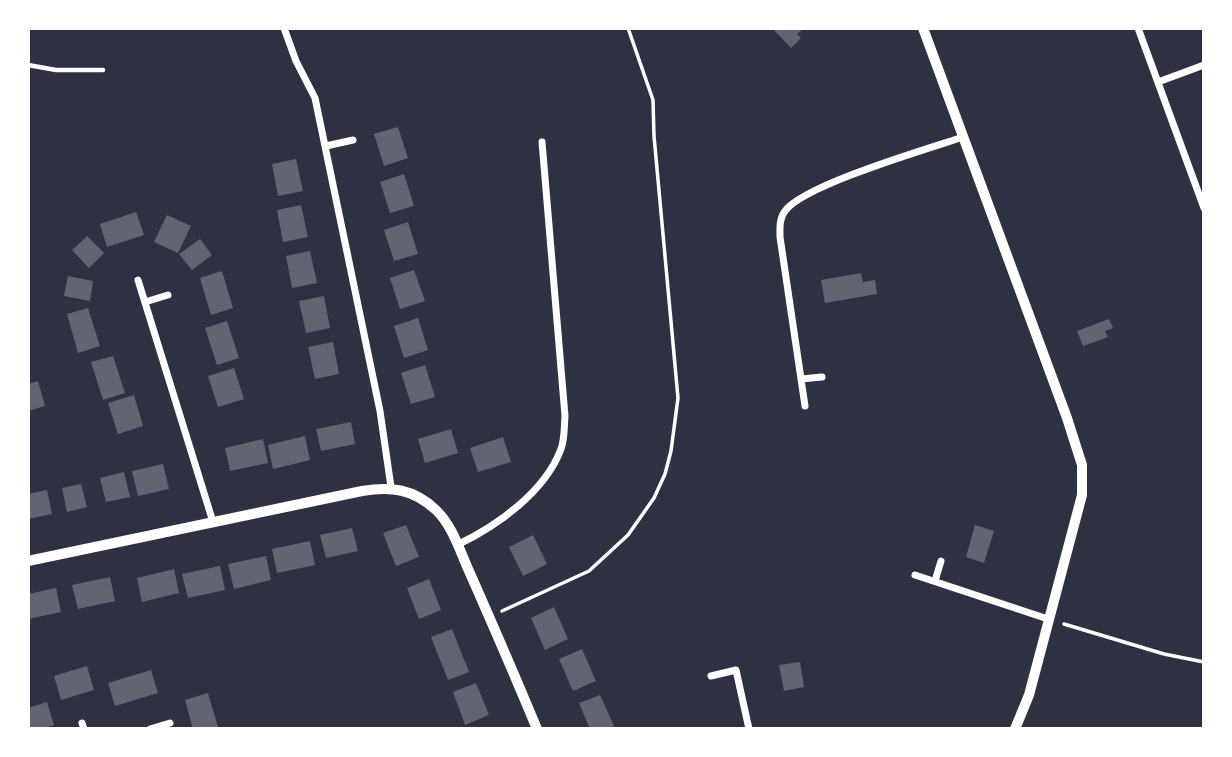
<!DOCTYPE html>
<style>
body{margin:0}
#map{position:relative;width:1232px;height:757px;overflow:hidden;background:#2d3142;font-family:Karla,sans-serif}
canvas{display:block}
.frame{position:absolute;inset:0;border:30px solid #fff;pointer-events:none}
</style>
<div id="map">
<canvas width="1232" height="757"></canvas>
<div class="frame"></div>
</div>
<script>
const context = document.querySelector('canvas').getContext('2d');
context.lineJoin = 'round';
function paint(path, color) { context.fillStyle = color; context.fill(path, 'evenodd'); }
function trace(path, color, width, dash) { context.strokeStyle = color; context.lineWidth = width; context.lineCap = dash ? 'butt' : 'round'; context.setLineDash(dash || []); context.stroke(path); }
paint(new Path2D(`
 M772,28H804L797,34L801,38L791,48Z
 M398,127L408,158L384,166L374,134Z
 M296,159L303,191L278,196L272,164Z
 M404,174L414,206L390,213L380,182Z
 M301,205L308,237L283,242L277,210Z
 M136,212L144,235L107,247L100,224Z
 M167,215L191,226L178,253L154,242Z
 M408,222L418,254L394,261L384,230Z
 M87,236L104,253L89,268L72,250Z
 M200,239L212,255L192,270L179,254Z
 M310,251L317,283L292,288L286,256Z
 M414,270L425,301L400,309L390,278Z
 M222,271L233,308L211,315L200,278Z
 M861,273L863,282L875,280L877,294L825,303L821,280Z
 M68,276L93,281L90,301L64,296Z
 M324,296L330,328L306,333L299,301Z
 M88,308L100,346L78,353L67,314Z
 M418,318L428,350L404,358L394,326Z
 M1109,319L1113,328L1105,331L1108,337L1083,346L1077,331Z
 M227,321L239,358L217,365L205,328Z
 M333,342L339,374L315,379L308,347Z
 M113,356L125,393L103,400L91,362Z
 M425,365L435,397L411,404L401,373Z
 M234,368L244,399L218,407L208,376Z
 M38,381L45,406L28,411V384Z
 M134,395L143,426L118,434L108,403Z
 M351,422L355,444L321,451L316,429Z
 M451,429L458,453L425,463L418,439Z
 M305,436L310,460L273,469L268,445Z
 M503,437L511,462L478,472L470,448Z
 M263,439L268,463L230,471L225,448Z
 M163,464L169,489L138,496L132,471Z
 M124,472L130,497L106,502L100,478Z
 M81,484L87,507L67,512L62,488Z
 M47,490L52,514L28,519V494Z
 M406,525L419,557L396,566L383,533Z
 M975,525L994,531L984,563L966,557Z
 M352,528L358,551L326,558L320,535Z
 M533,535L547,564L523,576L509,547Z
 M310,541L315,565L277,573L272,549Z
 M266,556L271,580L234,589L228,564Z
 M220,566L225,590L188,598L182,574Z
 M174,569L179,593L142,602L137,578Z
 M110,577L115,601L78,609L72,585Z
 M429,579L441,610L419,619L407,588Z
 M56,588L61,612L28,619V594Z
 M554,607L568,639L545,650L531,618Z
 M452,629L469,672L448,680L431,637Z
 M582,649L596,681L573,691L559,659Z
 M800,662L804,687L784,691L779,665Z
 M87,666L94,690L61,700L54,676Z
 M151,670L158,693L115,706L108,683Z
 M476,683L489,715L465,725L453,692Z
 M208,693L218,727L193,729L185,700Z
 M600,695L614,726L608,729H590L579,703Z
 M47,702L54,725L42,729H28V708Z`), '#626471');
trace(new Path2D(`
 M502,611L589,571L628,535L654,498L665,474L671,451L678,398L654,136L653,100L628,28
 M1064,624L1164,654L1204,662`), '#fff', 3.5);
trace(new Path2D(`
 M28,65L56,70H103`), '#fff', 4.5);
trace(new Path2D(`
 M284,28L296,61L315,98L380,411L391,487
 M1138,28L1204,208
 M1158,82L1204,65
 M326,146L353,140
 M138,280L213,522
 M145,302L168,295
 M801,379L822,377
 M805,406L780,237C780,228 779,219 785,211C804,185 927,149 963,137
 M457,545C497,526 545,492 561,449C565,438 564,427 565,416L542,142
 M915,575L1048,619
 M935,581L941,561
 M711,676L736,670L749,729
 M82,723L84,729
 M150,729L170,723`), '#fff', 7);
trace(new Path2D(`
 M923,28L1067,418L1082,465V495L1029,695L1015,729
 M28,561L362,491C391,486 414,489 436,510C452,525 460,551 469,571C492,623 515,676 537,729`), '#fff', 10);
</script>
